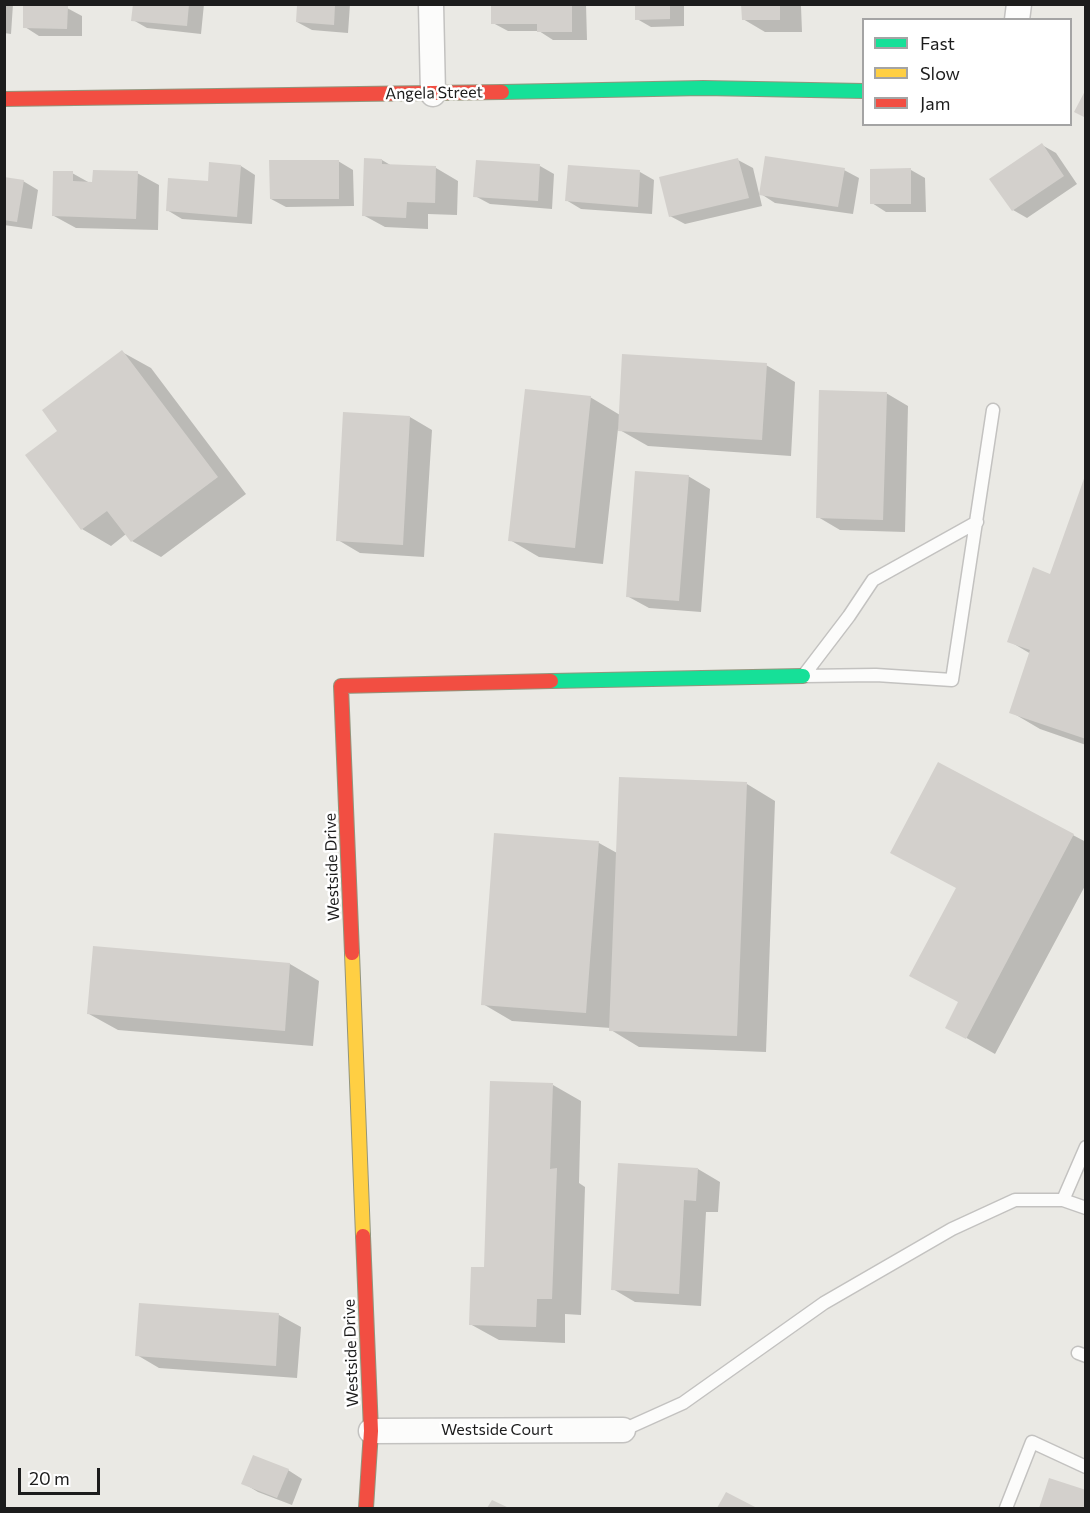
<!DOCTYPE html>
<style>
body{margin:0}
#map{position:relative;width:1090px;height:1513px;overflow:hidden;background:#eae9e4;font-family:Commissioner,sans-serif}
canvas{display:block}
.frame{position:absolute;inset:0;border:6px solid #1c1c1c;pointer-events:none}
.legend{position:absolute;left:862px;top:18px;width:210px;height:108px;box-sizing:border-box;background:#fff;border:2px solid #a4a4a4;margin:0;padding:8px 10px;list-style:none;font-size:18px;color:#1c1c1c}
.legend li{display:flex;align-items:center;gap:12px;height:30px}
.legend b{width:30px;border:2px solid #a4a4a4}
.scale{position:absolute;left:18px;top:1468px;width:82px;height:27px;box-sizing:border-box;border:3px solid #1c1c1c;border-top:0;padding-left:8px;font-size:18px;line-height:21px;white-space:nowrap;color:#1c1c1c;-webkit-text-stroke:4px #fff;paint-order:stroke}
</style>
<div id="map">
<canvas width="1090" height="1513"></canvas>
<div class="frame"></div>
<ul class="legend">
<li><b style="height:8px;background:#16e098"></b>Fast</li>
<li><b style="height:8px;background:#ffcf43"></b>Slow</li>
<li><b style="height:8px;background:#f24e42"></b>Jam</li>
</ul>
<div class="scale">20 m</div>
</div>
<script>
const context = document.querySelector('canvas').getContext('2d');
context.lineJoin = 'round';
function paint(path, color) { context.fillStyle = color; context.fill(path, 'evenodd'); }
function trace(path, color, width, dash) { context.strokeStyle = color; context.lineWidth = width; context.lineCap = dash ? 'butt' : 'round'; context.setLineDash(dash || []); context.stroke(path); }
function write(font, color, halo, rows, align = 'center') {
  context.font = font + ' Commissioner,sans-serif'; context.lineWidth = 5; context.setLineDash([]); context.textBaseline = 'middle'; context.strokeStyle = halo; context.fillStyle = color; for (const [text, x, y, turn = 0] of rows) {
    context.save(); context.translate(x, y); context.rotate((+turn || 0) * Math.PI / 180); context.textAlign = isNaN(turn) ? turn : align; if (halo) context.strokeText(text, 0, 0); context.fillText(text, 0, 0); context.restore();
  }
}
paint(new Path2D(`
 M4,4H13L11,34L4,33Z
 M134,4H204L201,34L147,28L133,20Z
 M298,4H350L348,33L312,30L297,22Z
 M493,4H586L587,40H553L539,31H508L493,23Z
 M636,4H684V26L651,27L637,19Z
 M743,4H833V6H801L802,32H765L743,19Z
 M67,8L82,16V36H39L25,27Z
 M1042,145L1056,153L1077,184L1027,218L1013,210Z
 M382,160L392,166L436,168L458,181L457,215L428,214V229L385,227L363,215Z
 M738,160L753,168L762,206L685,224L670,216Z
 M338,161L353,170L354,206L286,207L271,199Z
 M241,166L255,175L252,224L182,219L167,210L209,183Z
 M540,166L554,174L552,209L490,204L475,196Z
 M844,170L859,178L853,214L775,203L761,194Z
 M911,170L925,178L926,212H886L872,203Z
 M640,172L654,180L652,214L581,209L566,200Z
 M72,173L90,183L137,173L159,185L158,230L76,228L54,216Z
 M4,178L23,181L38,190L32,229L4,225Z
 M122,352L151,368L246,494L161,557L132,541L126,534L111,546L82,529L27,456L59,431Z
 M766,365L795,382L791,456L648,446L618,429L603,564L539,557L510,540L590,397L620,415Z
 M886,393L908,406L905,532L840,530L818,517Z
 M410,417L432,430L424,557L360,553L338,540Z
 M688,476L710,489L701,612L649,608L627,596Z
 M1086,476V745L1040,729L1011,712L1031,654L1009,641L1051,575Z
 M939,764L1086,842V884L995,1054L947,1027L960,1003L958,888Z
 M747,784L775,801L766,1052L639,1047L611,1030V1028L512,1021L483,1004L496,835L599,843L617,853Z
 M290,964L319,981L313,1046L118,1030L89,1014Z
 M553,1085L581,1101L579,1183L585,1187L581,1315L565,1314V1343L499,1340L470,1324L486,1269Z
 M698,1169L720,1182L718,1212H706L701,1306L635,1302L613,1289Z
 M279,1315L301,1327L297,1378L159,1368L137,1355Z
 M288,1470L302,1479L292,1505L258,1492L243,1483Z
 M1050,1480L1086,1492V1508H1041Z`), '#0003');
paint(new Path2D(`
 M133,4H189L187,26L131,21Z
 M491,4H572V32H537V24H491Z
 M635,4H670V19L635,20Z
 M741,4H780V20H742Z
 M297,5H335L334,25L296,22Z
 M23,6H68L67,29L23,28Z
 M1086,89V118L1074,112Z
 M1042,143L1064,176L1012,211L989,179Z
 M765,156L845,168L838,207L759,195Z
 M364,158L382,159V164L436,166L435,203L407,202L406,218L362,216Z
 M738,158L749,198L669,217L659,177Z
 M269,160H339V199H270Z
 M476,160L540,164L538,201L473,197Z
 M209,162L241,165L237,217L166,211L168,178L208,181Z
 M568,165L640,170L638,207L565,201Z
 M911,168V204H870V169Z
 M93,170L138,171L136,219L52,216L53,171H73V181L92,182Z
 M4,177L24,180L17,222L4,220Z
 M122,350L218,477L131,542L107,511L81,530L25,455L57,431L42,410Z
 M622,354L767,363L762,440L618,431Z
 M525,389L591,396L575,548L508,541Z
 M819,390L887,392L883,520L816,518Z
 M343,412L410,416L403,545L336,541Z
 M635,471L689,475L679,601L626,597Z
 M1086,473V739L1009,713L1030,650L1007,642L1033,567L1050,574Z
 M938,762L1074,834L966,1039L945,1028L958,1002L909,976L956,888L890,853Z
 M619,777L747,782L737,1036L609,1031Z
 M494,833L599,841L586,1013L481,1005Z
 M93,946L290,963L285,1031L87,1014Z
 M490,1081L553,1083L550,1169L557,1168L552,1299H537L536,1327L469,1325L471,1267H484Z
 M618,1163L698,1168L696,1201L684,1200L679,1294L611,1290Z
 M139,1303L279,1313L276,1366L135,1356Z
 M253,1455L289,1469L277,1498L241,1484Z
 M1049,1478L1086,1490V1508H1039Z
 M726,1492L757,1508H717Z
 M492,1500L509,1508H487Z`), '#d3d0cc');
const lane = new Path2D(`
 M804,675L849,616L873,580L977,522
 M804,676L876,675L952,680L993,410
 M1063,1200L1086,1147
 M1078,1353L1086,1356
 M623,1430L683,1403L824,1303L952,1229L1015,1200H1063L1086,1208
 M1006,1508L1032,1442L1086,1467`);
const street = new Path2D(`
 M431,4L433,94
 M1017,20L1019,4
 M371,1431L623,1430`);
const fast = new Path2D(`
 M502,92L703,88L864,91
 M551,681L803,676`);
const slow = new Path2D(`
 M352,953L363,1236`);
const jam = new Path2D(`
 M4,99L502,92
 M352,953L341,686L551,681
 M363,1236L371,1431L366,1508`);
trace(lane, '#c3c2c0', 15);
trace(street, '#c3c2c0', 27);
trace(fast, '#93957c', 16);
trace(slow, '#93957c', 16);
trace(jam, '#93957c', 16);
trace(lane, '#fcfcfb', 12);
trace(street, '#fcfcfb', 24);
trace(fast, '#16e098', 14);
trace(slow, '#ffcf43', 14);
trace(jam, '#f24e42', 14);
write('16px', '#1c1c1c', '#fff', [
 ["Angela Street",434,93,-1],
 ["Westside Drive",332,867,-92],
 ["Westside Drive",351,1353,-92],
 ["Westside Court",497,1430]
]);
</script>
